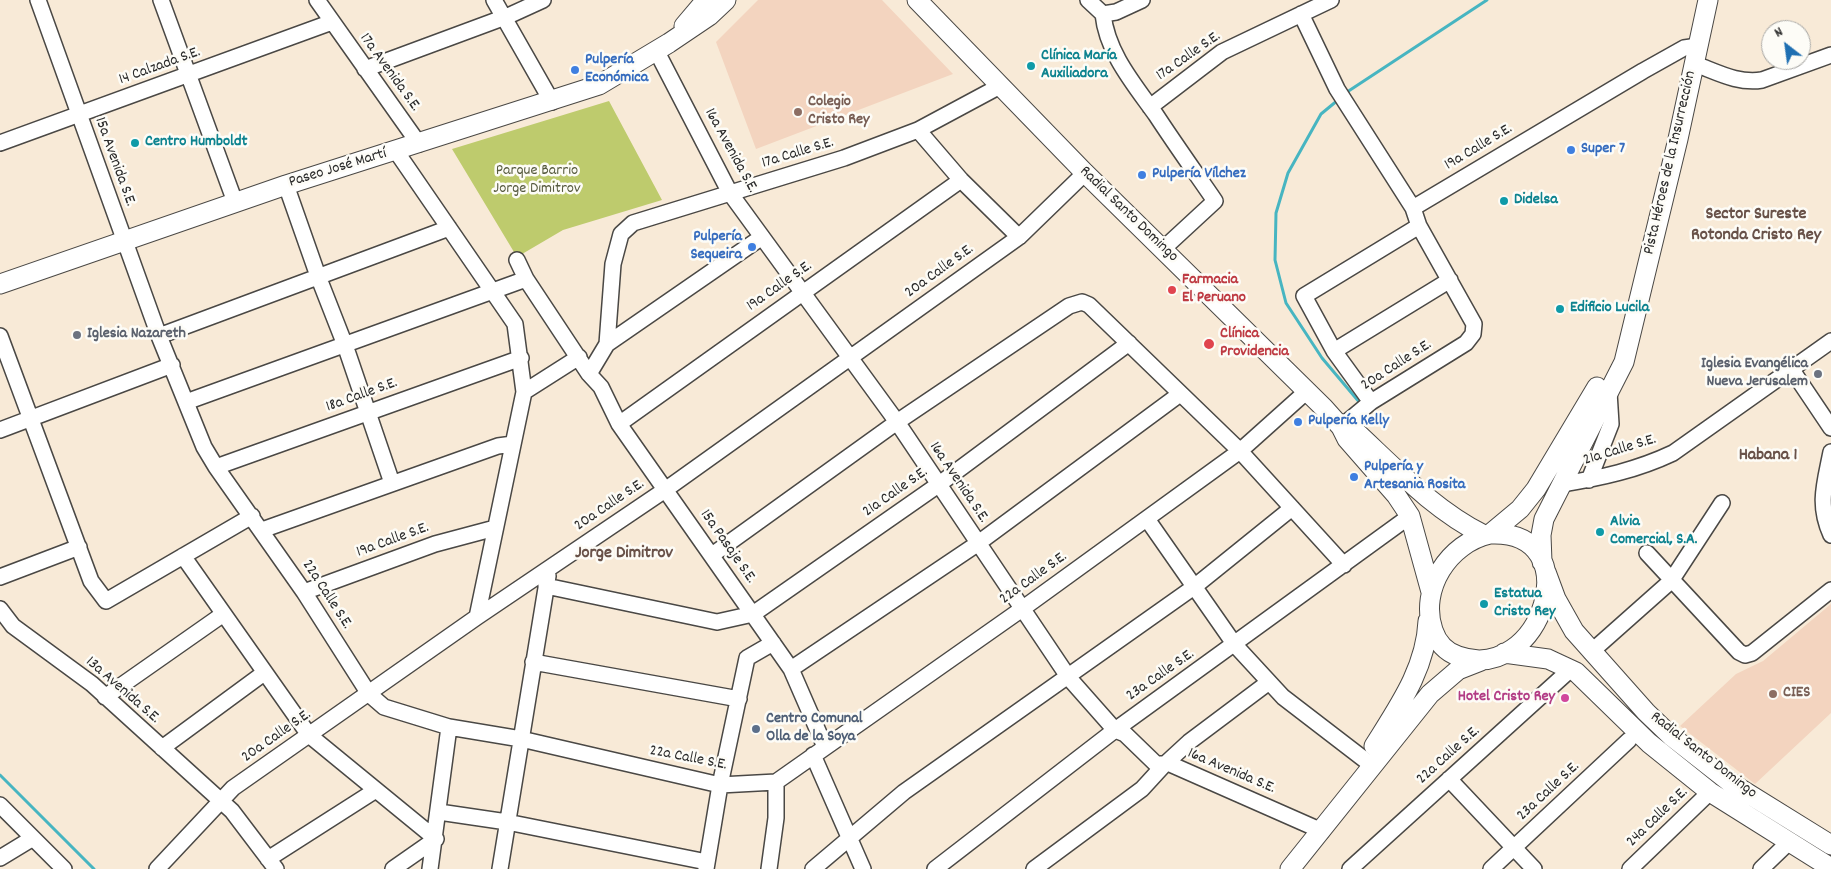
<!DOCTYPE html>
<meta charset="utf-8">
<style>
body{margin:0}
#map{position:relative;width:1831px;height:869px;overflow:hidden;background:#f8ead7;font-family:Dekko,sans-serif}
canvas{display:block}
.north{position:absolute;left:1761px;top:20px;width:50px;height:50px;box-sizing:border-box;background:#fdfcf7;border:1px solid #a9a8a5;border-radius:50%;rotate:330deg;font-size:14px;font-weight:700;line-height:20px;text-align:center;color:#2b2b2b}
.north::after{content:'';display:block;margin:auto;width:18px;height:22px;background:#1f6fb2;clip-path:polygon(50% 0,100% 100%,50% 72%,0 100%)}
</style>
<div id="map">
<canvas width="1831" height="869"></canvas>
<div class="north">N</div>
</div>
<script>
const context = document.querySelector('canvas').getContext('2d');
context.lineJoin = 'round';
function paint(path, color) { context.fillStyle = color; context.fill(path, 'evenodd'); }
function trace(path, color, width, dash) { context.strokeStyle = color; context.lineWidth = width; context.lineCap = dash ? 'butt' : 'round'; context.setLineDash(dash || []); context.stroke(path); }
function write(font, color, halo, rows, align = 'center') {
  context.font = font + ' Dekko,sans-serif'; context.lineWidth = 5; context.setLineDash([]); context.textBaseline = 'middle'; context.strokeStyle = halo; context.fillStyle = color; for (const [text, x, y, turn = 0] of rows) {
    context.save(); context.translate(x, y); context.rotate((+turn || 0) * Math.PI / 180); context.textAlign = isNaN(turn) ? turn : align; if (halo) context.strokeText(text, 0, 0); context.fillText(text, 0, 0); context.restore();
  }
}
paint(new Path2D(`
 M758,0H882L953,74L756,149L716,42Z
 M1831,604V713L1755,784L1680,726L1736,674L1763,661Z`), '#f3d4bf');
paint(new Path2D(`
 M609,101L662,200L563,230L517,257L452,149Z`), '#becb6d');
trace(new Path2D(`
 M1344,94L1487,0
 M1338,100L1321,114L1288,173L1276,213L1275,260L1286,303L1322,358L1360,403
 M0,775L94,869`), '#47b5c1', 3);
const minor = new Path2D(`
 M38,0L159,336L204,447L216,467L304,592L369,694L384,707L449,727L521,739L720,785L776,782L1022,609L1240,451L1307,391
 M161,0L235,202
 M317,0L419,144
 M494,0L552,102
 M1088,0L1103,14L1116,12L1142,0
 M1103,14C1107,53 1134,84 1156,115C1175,144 1195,172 1215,201L1163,249
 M1301,14L1337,89L1413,208
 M657,52L730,193L897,422L1069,678L1115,730L1125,734L1156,764H1170L1322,831
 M1695,64C1717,72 1738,84 1762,80L1831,55
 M365,69L508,16L543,0
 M1150,107L1222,52L1331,0
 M918,130L961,180L1019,237
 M0,143L332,22
 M396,151L515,324L524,392L477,617
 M286,185L318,276L345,345L392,483
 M517,260L526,279L589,374L601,387L619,424L791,669L825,747
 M0,336L91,581L106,601L252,516
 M159,336L449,228
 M607,344L613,264L621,234L633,223L844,158L918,130L1000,86
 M1334,351L1450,280
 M1792,370L1831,428
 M589,374L607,344L762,237
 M524,392L579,357
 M186,402L526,279
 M1371,402L1334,351L1304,296L1419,226
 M619,424L961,180
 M1341,427L1371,402L1466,343L1473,334L1474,324L1419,226L1413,208L1643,71L1684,48L1698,46
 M0,430L172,365
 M1831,452C1825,483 1817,504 1831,535
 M216,467L521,358
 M1589,480L1611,424L1609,392
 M1562,484C1601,478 1637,470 1673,453L1831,341
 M1147,519L1235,645L1283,697L1365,760
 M262,530L498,446L513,444
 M1647,553L1739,652L1745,655L1752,653L1831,590
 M712,555L897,422L1069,306L1082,302L1089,305L1240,451L1344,565
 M183,556L309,735L436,839
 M0,577L79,547
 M546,586L717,622L753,614L938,485L1129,343
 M304,592L435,544L495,528
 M0,609L13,626L92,684L232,811L276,869
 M1591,652L1671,581L1722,503
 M533,662L739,699
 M791,669L977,544L1180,394
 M105,697L222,615
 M162,748L264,673
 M813,755L863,869
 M1449,779L1534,869
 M0,805L64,869
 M439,812L507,822L707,862
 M0,858L33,838
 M268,859L376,790
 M157,869L233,788L477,617L665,490L1019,237L1085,173
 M393,869L436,839
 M430,869L449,727
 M500,869L548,576
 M706,869L720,785L747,658L773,643
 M769,869L776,818V782
 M813,869L904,792L1194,587L1292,508
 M935,869L1115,730L1410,516
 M1034,869L1142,789L1164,765L1189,742L1269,682
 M1350,869L1571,669
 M1491,869L1629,740
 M1630,869L1710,792
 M1761,869L1790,841`);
const major = new Path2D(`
 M917,0L1085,173L1324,408L1341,427L1347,439L1396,495L1410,516L1431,592
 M684,26L706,0
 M0,284L286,185L599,85L669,43L709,16L726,0
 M1348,429L1355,431C1396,469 1434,510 1484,535
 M1490,534C1591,529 1542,686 1458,656C1446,652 1437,642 1433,630C1419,589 1449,543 1490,534Z
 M1490,534L1520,509L1536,489L1597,387
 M1542,562L1541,535L1544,519L1624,362L1678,139L1708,0
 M1546,572L1556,599L1574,631L1646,712L1671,736L1731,783L1831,845
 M1504,653L1548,659L1576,672L1649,743L1710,792L1831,868
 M1374,746C1399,706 1426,668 1428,621
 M1290,869L1430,694L1458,670L1481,661`);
trace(minor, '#4a4845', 18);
trace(major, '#4a4845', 21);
trace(minor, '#fff', 15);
trace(major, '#fff', 19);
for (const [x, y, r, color] of [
 [1031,66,5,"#0f9aa8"],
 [575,70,5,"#3f7fe0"],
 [798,112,5,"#8d6e63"],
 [135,143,5,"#0f9aa8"],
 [1571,150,5,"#3f7fe0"],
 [1142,175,5,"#3f7fe0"],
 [1504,201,5,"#0f9aa8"],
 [752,247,5,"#3f7fe0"],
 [1172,290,5,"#e0444e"],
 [1560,309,5,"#0f9aa8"],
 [77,335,5,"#6b7280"],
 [1209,344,6,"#e0444e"],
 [1818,374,5,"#6b7280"],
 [1298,422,5,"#3f7fe0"],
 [1354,477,5,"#3f7fe0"],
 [1600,532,5,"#0f9aa8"],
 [1484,604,5,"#0f9aa8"],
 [1773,694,5,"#8d6e63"],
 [1565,698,5,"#d1479c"],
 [756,729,5,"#5c6f8a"]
]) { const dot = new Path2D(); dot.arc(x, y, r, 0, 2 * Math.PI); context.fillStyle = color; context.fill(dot); trace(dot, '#fdfcf7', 2); }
write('bold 16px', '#0d838f', '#fdfcf7', [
 ["Clínica María",1041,57],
 ["Auxiliadora",1041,75],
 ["Centro Humboldt",145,143],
 ["Didelsa",1514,201],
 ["Edificio Lucila",1570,309],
 ["Alvia",1610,523],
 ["Comercial, S.A.",1610,541],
 ["Estatua",1494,595],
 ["Cristo Rey",1494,613]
], 'left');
write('16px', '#2b2b2b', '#fdfcf7', [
 ["17a Calle S.E.",1189,57,-35],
 ["14 Calzada S.E.",160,67,-20],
 ["17a Avenida S.E.",389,73,54],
 ["19a Calle S.E.",1479,148,-31],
 ["16a Avenida S.E.",730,151,61],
 ["17a Calle S.E.",798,154,-17],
 ["15a Avenida S.E.",114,162,70],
 ["Pista Héroes de la Insurrección",1671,163,-77],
 ["Paseo José Martí",338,169,-17],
 ["Radial Santo Domingo",1128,215,44],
 ["20a Calle S.E.",940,272,-36],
 ["19a Calle S.E.",780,287,-35],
 ["20a Calle S.E.",1397,366,-33],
 ["18a Calle S.E.",362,396,-20],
 ["21a Calle S.E.",1620,451,-17],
 ["16a Avenida S.E.",958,483,56],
 ["21a Calle S.E.",896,493,-35],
 ["20a Calle S.E.",610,506,-34],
 ["19a Calle S.E.",393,541,-20],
 ["15a Pasaje S.E.",727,547,55],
 ["22a Calle S.E.",1034,579,-36],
 ["22a Calle S.E.",326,595,57],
 ["23a Calle S.E.",1161,676,-35],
 ["13a Avenida S.E.",122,691,41],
 ["20a Calle S.E.",277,737,-35],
 ["22a Calle S.E.",1449,756,-42],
 ["Radial Santo Domingo",1703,756,38],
 ["22a Calle S.E.",688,759,11],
 ["16a Avenida S.E.",1231,772,23],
 ["23a Calle S.E.",1549,792,-43],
 ["24a Calle S.E.",1658,818,-44]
]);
write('bold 16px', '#366cbe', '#fdfcf7', [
 ["Pulpería",585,61],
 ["Económica",585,79],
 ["Super 7",1581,150],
 ["Pulpería Vílchez",1152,175],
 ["Pulpería",742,238,"right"],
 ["Sequeira",742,256,"right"],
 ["Pulpería Kelly",1308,422],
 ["Pulpería y",1364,468],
 ["Artesania Rosita",1364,486]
], 'left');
write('bold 16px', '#785e54', '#fdfcf7', [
 ["Colegio",808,103],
 ["Cristo Rey",808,121],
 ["CIES",1783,694]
], 'left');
write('16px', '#575b3f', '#fdfcf7', [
 ["Parque Barrio",537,172],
 ["Jorge Dimitrov",537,190]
]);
write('bold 16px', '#be3a42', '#fdfcf7', [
 ["Farmacia",1182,281],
 ["El Peruano",1182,299],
 ["Clínica",1220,335],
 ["Providencia",1220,353]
], 'left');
write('bold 16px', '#5b616d', '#fdfcf7', [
 ["Iglesia Nazareth",87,335],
 ["Iglesia Evangélica",1808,365,"right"],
 ["Nueva Jerusalem",1808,383,"right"]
], 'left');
write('bold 16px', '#b23c85', '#fdfcf7', [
 ["Hotel Cristo Rey",1555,698]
], 'right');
write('bold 16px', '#4e5e75', '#fdfcf7', [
 ["Centro Comunal",766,720],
 ["Olla de la Soya",766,738]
], 'left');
write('bold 18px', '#695249', '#fdfcf7', [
 ["Sector Sureste",1756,216],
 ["Rotonda Cristo Rey",1756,237],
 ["Habana 1",1768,457],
 ["Jorge Dimitrov",624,555]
]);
</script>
